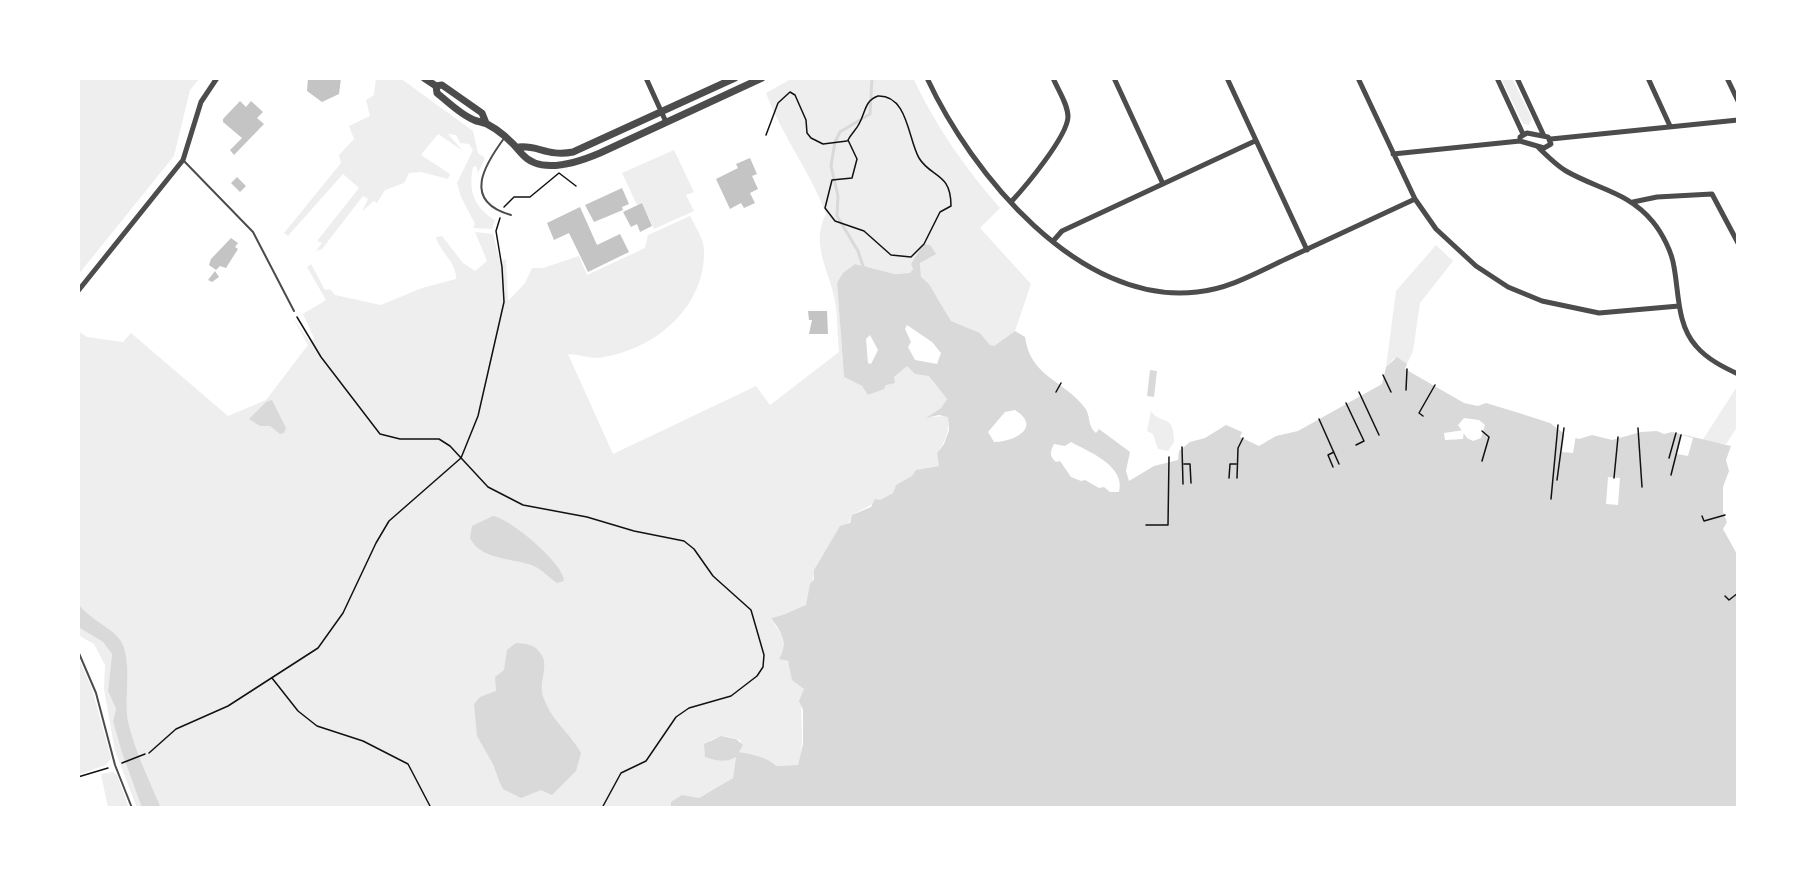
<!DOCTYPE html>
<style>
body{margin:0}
#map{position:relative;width:1816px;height:886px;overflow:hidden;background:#fff;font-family:"IBM Plex Serif",serif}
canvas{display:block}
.frame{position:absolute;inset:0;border:80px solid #fff;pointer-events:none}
</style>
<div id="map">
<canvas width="1816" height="886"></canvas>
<div class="frame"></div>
</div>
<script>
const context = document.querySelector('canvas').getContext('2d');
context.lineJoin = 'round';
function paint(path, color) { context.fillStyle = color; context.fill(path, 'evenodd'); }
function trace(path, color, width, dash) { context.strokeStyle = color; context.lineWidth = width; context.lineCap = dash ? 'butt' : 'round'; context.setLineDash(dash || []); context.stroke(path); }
paint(new Path2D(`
 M78,78H200L190,90L174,156L78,275Z
 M376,78H400L473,131L478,153L485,158L478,173L476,166L473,167C468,190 474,208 495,220L492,229L473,228L475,224L461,197L457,183L473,150L469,144L460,143L456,135L448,134L463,151L438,134L421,155L450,174L448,179L421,172L409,173L404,183L385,190L377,203L374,201L362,211L368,199L363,196L322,249L316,251L322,243L317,241L359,188L343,174L288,236L284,233L341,163L339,155L354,139L349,126L370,116L366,100L374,95Z
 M793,78H913C936,126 964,167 1000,208L980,228L1031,284L1015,331L994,346L990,345L980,333L951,321L929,284L921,278L920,263L925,259L923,244L911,264L913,269L910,273L895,274L855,264L837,283L844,377L862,386L869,395L886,385L907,365L916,374L929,375L947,399L941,408L928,417L948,416C949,431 946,441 937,453L939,466L928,468L896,485L893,493L852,515C849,529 828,544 821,558C813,571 811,590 806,605C795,610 785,615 771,618L782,636L785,660L790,664L791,675L804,689C803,694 801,698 801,703C801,727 805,741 798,765L775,766C768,757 751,754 739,752L741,741C730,735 719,735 709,741L736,757L733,778L699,798L674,800L671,808H161C149,779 135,752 128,721C124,701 131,664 123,648C114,628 90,622 78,603V331L87,337L123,342L131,333L228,416L266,400L308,345L293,318L310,342L314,338L303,314L326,300L307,267L311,264L325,290L330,289L335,295L381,305L422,288L456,279C457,262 440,253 436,237L442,236L463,263L475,271L487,261L475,232L493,234L500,261L506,259L508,301L525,283L532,268H543L579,256L587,275L645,248L648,235L690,216C695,226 703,237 704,249C706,307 656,348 604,357C592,360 579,354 568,354L613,454L756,386L770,405L839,352C837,334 838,314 834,296C827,267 811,242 826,214C810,171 782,136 766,93Z
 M1501,78H1512L1532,119L1529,125L1523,124Z
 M674,150L694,192L686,195L694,211L654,229L642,203L637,205L622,173Z
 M1436,245L1453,261L1420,303L1413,351L1407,364L1394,358L1386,367L1396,291Z
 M1738,385V426L1726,444L1702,441Z
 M1151,411C1161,426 1174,412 1174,442L1168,451L1158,449L1153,434L1147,431Z
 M78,627L103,642L112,654L108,691L116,709L113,721L121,750L142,808H137L115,751L104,689L105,665L94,644L78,635Z
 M78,657L92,689L111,758L106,765L78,775Z
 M113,772L117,775L129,808H108L101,774Z`), '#eee');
paint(new Path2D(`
 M923,244L930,245L936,254L920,263L921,277L929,284L951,321L980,333L990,345L994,346L1015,331L1025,337C1031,378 1063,379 1085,408C1091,416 1087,426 1096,433L1099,429L1130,452L1126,471L1129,481L1154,466L1178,460L1179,451L1190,442L1205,438L1226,425L1242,432L1240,437L1259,446L1276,436L1298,431L1382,384L1386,367L1397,357L1407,364L1405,369L1464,403L1478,406L1486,403L1519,413L1550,423L1566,435L1579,439L1592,435L1612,440L1641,432L1657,431L1664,434L1672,432L1731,446L1726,460L1729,471L1723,487V512L1727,522L1723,529L1738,556V808H671V802L682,795L699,798L733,778L736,757C725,763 718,761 705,757L704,744L721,736L736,739L743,745L739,752C751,754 768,757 776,766L798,765L803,744V710L799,701L804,689L792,680L788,661L779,659C789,644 781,631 771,618C785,615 794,610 806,605L810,584L814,579V570L840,526L850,523L852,515L871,507L875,499L880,500L893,493L896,485L912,476L916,470L939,466L937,453L944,444L949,430L948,417L939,415L926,418L941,408L947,399L929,376L915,374L907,366L894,377L895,383L886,385L884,389L868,395L862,386L844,377L837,283L843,273L855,264L895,274L910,273L913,269L911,264ZM907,325L932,342L941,353L937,364L915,360L908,347L911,342L905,329ZM870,335L878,350L871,364L868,363L866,339ZM1015,410C1043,428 1013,442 994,442L988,432L1005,412ZM1464,418L1479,420L1485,425L1481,438L1473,441L1467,438L1458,425ZM1071,442C1089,452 1126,466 1119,492H1110L1104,487L1099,488L1085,480L1081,481L1071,477L1060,461L1056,462C1049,456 1050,452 1054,444L1065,446Z
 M1150,370L1157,371L1154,397L1147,396Z
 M272,400L286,428L284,433L280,434L270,426H260L249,419L266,402Z
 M493,516C509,518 565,564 564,581L557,583C549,578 543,570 534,566C514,558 480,560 470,538L472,526Z
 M78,603C89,620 114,628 122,643C132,663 124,698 128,721C135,752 149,779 161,808H142L121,750L113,721L116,709L108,691L112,654L103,642L78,627Z
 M516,643C527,644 535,644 541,654C550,666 537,684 544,699C552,721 570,733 581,753L576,771L552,795L541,790L521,798L503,789L500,783L493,764L477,736L474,704L480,697L496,691L495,677L504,670L507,650Z`), '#d9d9d9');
paint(new Path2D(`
 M1464,430L1463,439L1445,440L1444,433Z
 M1565,430L1576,435L1573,453L1562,452Z
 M1682,435L1693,438L1688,456L1677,454Z
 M1608,477L1620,478L1618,505L1606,504Z`), '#fff');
trace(new Path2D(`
 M864,269L858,251L837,216L838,196L831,166L835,142L840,132L870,114L872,78`), '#d9d9d9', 3);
paint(new Path2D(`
 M308,78H341L339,94L322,102L307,91Z
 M240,101L246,107L251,101L263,112L257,118L264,124L234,155L230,150L242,138L223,122V119Z
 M750,158L757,174L752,176L758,189L750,193L755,203L744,208L741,203L730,209L716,179L738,168L736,164Z
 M237,177L246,186L240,192L231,183Z
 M622,188L629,204L622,207L623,210L594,222L585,205Z
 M642,203L652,226L640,232L637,224L631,227L623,212Z
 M580,207L597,245L620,234L629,252L588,272L569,233L554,240L547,223Z
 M231,238L238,243L235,247L238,249L226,268L220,266L216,270L209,265L211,259Z
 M215,271L219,277L212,282L208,280Z
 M808,311H827L828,334H809L812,320H809Z`), '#c4c4c4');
trace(new Path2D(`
 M878,96C908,95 908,139 919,158C931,178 951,172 951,206L940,212L924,244L911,257L891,255L864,231L835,221L825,208L832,180L852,178L857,159L848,140C851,134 856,130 859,124C866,112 864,101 878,96Z
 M766,135L778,103L790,92L795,95L806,120L807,133L811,138L823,144L847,141
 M504,207L514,197H530L559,173L576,186
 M297,317L321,357L380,434L400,439H439L450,446L488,487L523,505L587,517L634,531L684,541L694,549L713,576L751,610L764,655L763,667L757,676L731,696L689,708L676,717L646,761L621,773L602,808
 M1383,375L1391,392
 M1406,390L1407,369
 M1056,392L1061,383
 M1359,392L1379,435
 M1346,403L1364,441L1356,445
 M1423,416L1419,413L1435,385
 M1319,419L1339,464
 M1638,428L1642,487
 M1482,431L1489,437L1482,461
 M1182,447L1183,484
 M1669,458L1676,433
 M1184,464H1190L1191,483
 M1333,467L1328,455L1334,452
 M1671,475L1681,435
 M1229,478L1230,464H1236
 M1237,478L1238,448L1243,438
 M1614,478L1618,437
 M1557,480L1564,428
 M1551,499L1558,425
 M1702,516L1704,521L1725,515
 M1146,525H1168L1169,457
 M1725,596L1729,600L1738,593
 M272,678L298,711L317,726L363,741L408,764L431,808
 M149,753L176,729L228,706L318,648L343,613L376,543L389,521L461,458L478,416L504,302L502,267L496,231L500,218
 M122,763L145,754
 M78,777L108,768`), '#111', 1.5);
trace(new Path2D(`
 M505,137C485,164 461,201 511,215
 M183,160L253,232L294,311
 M78,651L96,693L115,765L132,808`), '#4c4c4c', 2);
trace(new Path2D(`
 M646,78L666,122
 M927,78C971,173 1079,306 1197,292C1229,289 1258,272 1286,259C1329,239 1372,219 1415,199
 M1114,78L1163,184
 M1227,78L1307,250
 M1358,78L1415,199L1436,229L1476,266L1508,287L1542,301L1599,313L1679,306
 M1497,78L1523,134
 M1517,78L1544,136
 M1648,78L1670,126
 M1727,78L1738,101
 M1551,139L1738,120
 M1538,147C1547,156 1556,165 1566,171C1597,189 1629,192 1653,222C1662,233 1672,252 1674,267C1679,293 1677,325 1696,346C1707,359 1723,367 1738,374
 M1393,154L1520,141L1544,148L1551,144L1548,137L1527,133L1520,137V141
 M1011,202C1025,187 1067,137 1068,117C1068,104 1058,90 1053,78
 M1633,202L1657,197L1712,194L1738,243
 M1054,240L1062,231L1255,141
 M78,291L183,160L201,102L217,78`), '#4c4c4c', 5);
trace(new Path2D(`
 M424,78L436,86L442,85L482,113L486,123
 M436,86L437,93C448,102 461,115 474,120C478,122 483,122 487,124C501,131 513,143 522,154C541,176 579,162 600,153L762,78
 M519,147C538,145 548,157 573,152L735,78`), '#4c4c4c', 7);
</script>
